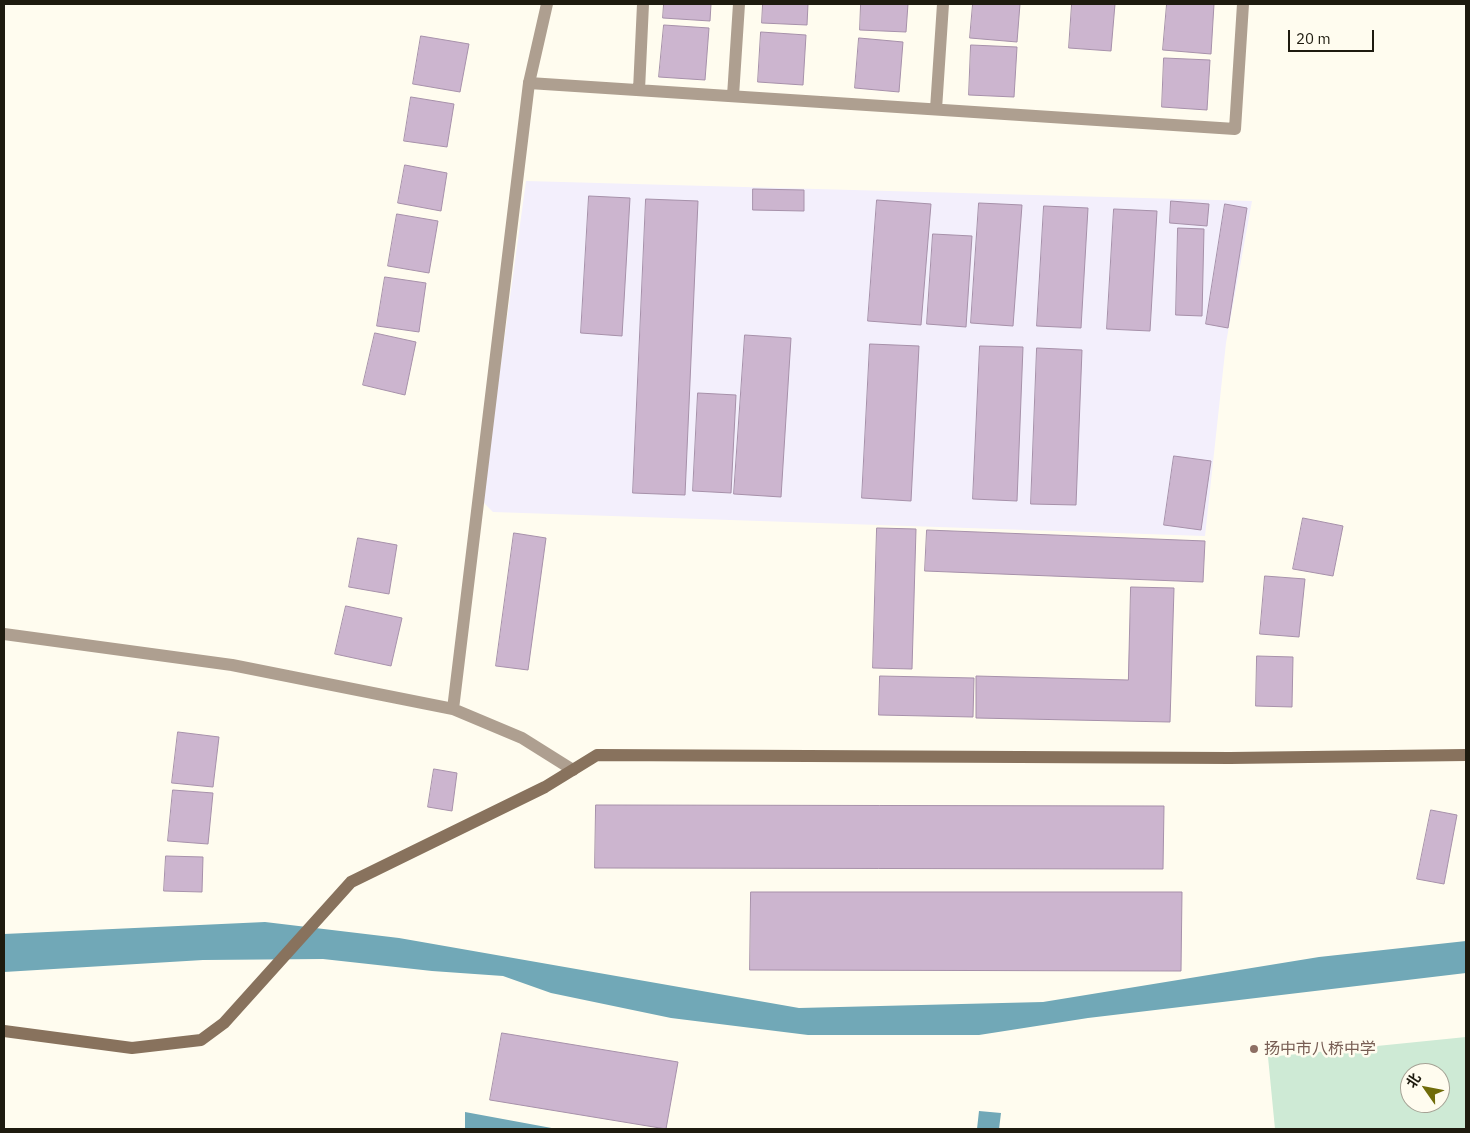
<!DOCTYPE html>
<meta charset="utf-8">
<style>
body{margin:0}
#map{position:relative;width:1470px;height:1133px;overflow:hidden;background:#fffcef;font-family:"IBM Plex Sans","Noto Sans SC",sans-serif}
canvas{display:block}
.frame{position:absolute;inset:0;border:5px solid #1e1b0f;pointer-events:none}
.north{position:absolute;left:1400px;top:1063px;width:50px;height:50px;box-sizing:border-box;background:#fffcef;border:1px solid #a5a295;border-radius:50%;rotate:303deg;font-size:14px;font-weight:700;line-height:20px;text-align:center;color:#1e1b0f}
.north::after{content:'';display:block;margin:auto;width:18px;height:22px;background:#706c0a;clip-path:polygon(50% 0,100% 100%,50% 72%,0 100%)}
.scale{position:absolute;left:1288px;top:30px;width:86px;height:22px;box-sizing:border-box;border:2px solid #1e1b0f;border-top:0;padding-left:6px;font-size:15px;line-height:18px;white-space:nowrap;color:#1e1b0f;-webkit-text-stroke:4px #fffcef;paint-order:stroke}
</style>
<div id="map">
<canvas width="1470" height="1133"></canvas>
<div class="frame"></div>
<div class="north">北</div>
<div class="scale">20 m</div>
</div>
<script>
const context = document.querySelector('canvas').getContext('2d');
context.lineJoin = 'round';
function paint(path, color) { context.fillStyle = color; context.fill(path, 'evenodd'); }
function trace(path, color, width, dash) { context.strokeStyle = color; context.lineWidth = width; context.lineCap = dash ? 'butt' : 'round'; context.setLineDash(dash || []); context.stroke(path); }
function write(font, color, halo, rows, align = 'center') {
  context.font = font + ' "IBM Plex Sans","Noto Sans SC",sans-serif'; context.lineWidth = 5; context.setLineDash([]); context.textBaseline = 'middle'; context.strokeStyle = halo; context.fillStyle = color; for (const [text, x, y, turn = 0] of rows) {
    context.save(); context.translate(x, y); context.rotate((+turn || 0) * Math.PI / 180); context.textAlign = isNaN(turn) ? turn : align; if (halo) context.strokeText(text, 0, 0); context.fillText(text, 0, 0); context.restore();
  }
}
paint(new Path2D(`
 M526,181L1252,201L1226,343L1205,536L493,512L482,501Z`), '#f3effc');
paint(new Path2D(`
 M1466,1037V1129H1275L1268,1057ZM1410,1073H1440V1103H1410Z`), '#ceead5');
paint(new Path2D(`
 M265,922L399,938L799,1008L1043,1002L1319,957L1466,941V973L1088,1018L979,1035H808L671,1018L551,993L503,976L432,971L323,959L203,960L4,972V934Z
 M979,1111L1001,1113L999,1129H977Z
 M465,1112L557,1129H465Z`), '#71a8b7');
const building = new Path2D(`
 M664,4H711L710,21L663,18Z
 M763,4H808L807,25L762,23Z
 M861,4H908L906,32L860,30Z
 M973,4H1020L1017,42L970,38Z
 M1072,4H1115L1111,51L1069,48Z
 M1167,4H1214L1211,54L1163,50Z
 M664,25L709,28L705,80L659,77Z
 M761,32L806,35L803,85L758,82Z
 M421,36L469,44L460,92L413,84Z
 M859,38L903,42L899,92L855,88Z
 M971,45L1017,47L1014,97L969,95Z
 M1164,58L1210,60L1207,110L1162,107Z
 M411,97L454,104L447,147L404,141Z
 M405,165L447,173L441,211L398,203Z
 M753,189L804,190V211L753,210Z
 M589,196L630,198L622,336L581,333Z
 M646,199L698,201L685,495L633,493Z
 M877,200L931,204L921,325L868,321Z
 M1171,201L1209,204L1207,226L1170,223Z
 M979,203L1022,205L1013,326L971,323Z
 M1225,204L1247,208L1228,328L1206,324Z
 M1044,206L1088,208L1081,328L1037,326Z
 M1114,209L1157,211L1150,331L1107,329Z
 M397,214L438,221L429,273L388,266Z
 M1178,228L1204,229L1202,316L1176,315Z
 M933,234L972,236L966,327L927,324Z
 M385,277L426,283L419,332L377,326Z
 M375,333L416,342L405,395L363,385Z
 M745,335L791,338L781,497L734,494Z
 M870,344L919,346L911,501L862,498Z
 M980,346L1023,347L1017,501L973,499Z
 M1037,348L1082,350L1076,505L1031,504Z
 M698,393L736,395L731,493L693,491Z
 M1174,456L1211,461L1201,530L1164,525Z
 M1303,518L1343,526L1333,576L1293,569Z
 M877,528L916,529L912,669L873,668Z
 M927,530L1205,541L1203,582L925,571Z
 M514,533L546,538L528,670L496,666Z
 M358,538L397,545L389,594L349,587Z
 M1265,576L1305,579L1299,637L1260,634Z
 M1131,587L1174,588L1170,722L976,718V676L1128,680Z
 M346,606L402,618L391,666L335,654Z
 M1257,656L1293,657L1292,707L1256,706Z
 M880,676L974,678L973,717L879,715Z
 M178,732L219,737L213,787L172,783Z
 M434,769L457,773L452,811L428,807Z
 M173,790L213,793L208,844L168,841Z
 M596,805L1164,806L1163,869L595,868Z
 M1431,810L1457,815L1444,884L1417,879Z
 M166,856L203,857L202,892L164,891Z
 M751,892H1182L1181,971L750,970Z
 M502,1033L678,1062L666,1129L490,1100Z`);
paint(building, '#ccb5cf');
trace(building, '#a791aa', 1);
trace(new Path2D(`
 M529,83L1235,129L1243,4
 M639,90L643,4
 M733,96L739,4
 M936,109L943,4`), '#ae9f90', 12);
trace(new Path2D(`
 M4,634L232,665L453,709L522,738L573,770
 M453,709L529,83L547,4`), '#ae9f90', 12);
trace(new Path2D(`
 M4,1031L132,1048L201,1040L224,1023L351,882L545,787L597,755L1230,758L1466,755`), '#88725d', 12);
for (const [x, y, r, color] of [
 [1254,1049,5,"#8d6e63"]
]) { const dot = new Path2D(); dot.arc(x, y, r, 0, 2 * Math.PI); context.fillStyle = color; context.fill(dot); trace(dot, '#fffcef', 2); }
write('16px', '#785e54', '#fffcef', [
 ["扬中市八桥中学",1264,1049]
], 'left');
</script>
